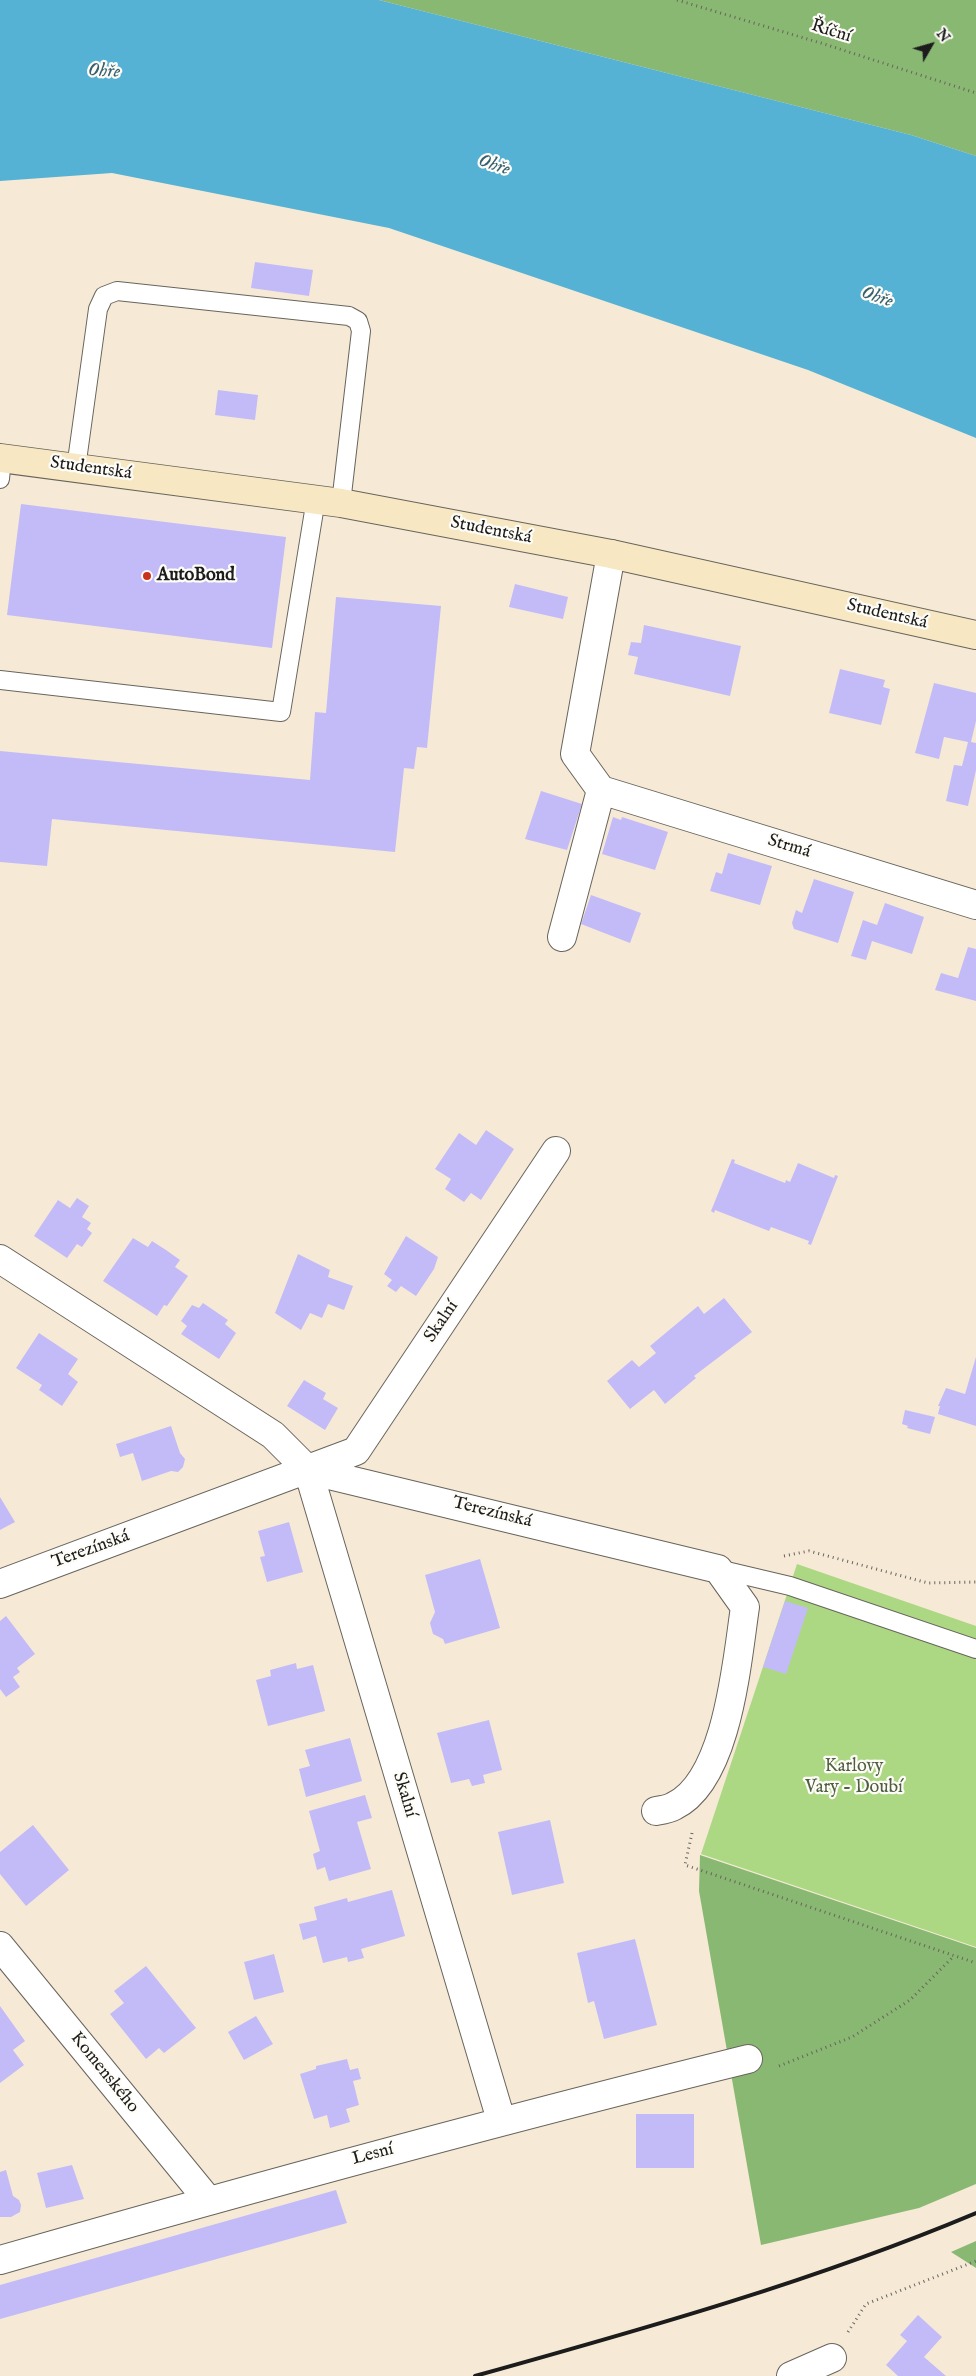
<!DOCTYPE html>
<meta charset="utf-8">
<style>
body{margin:0}
#map{position:relative;width:976px;height:2376px;overflow:hidden;background:#f6ead6;font-family:"IM FELL English",serif}
canvas{display:block}
.north{position:absolute;left:906px;top:20px;width:50px;height:50px;-webkit-text-stroke:4px #fdfcf7;paint-order:stroke;rotate:52deg;font-size:14px;font-weight:700;line-height:20px;text-align:center;color:#1c1c1c}
.north::after{content:'';display:block;margin:auto;width:18px;height:22px;background:#1c1c1c;clip-path:polygon(50% 0,100% 100%,50% 72%,0 100%)}
</style>
<div id="map">
<canvas width="976" height="2376"></canvas>
<div class="north">N</div>
</div>
<script>
const context = document.querySelector('canvas').getContext('2d');
context.lineJoin = 'round';
function paint(path, color) { context.fillStyle = color; context.fill(path, 'evenodd'); }
function trace(path, color, width, dash) { context.strokeStyle = color; context.lineWidth = width; context.lineCap = dash ? 'butt' : 'round'; context.setLineDash(dash || []); context.stroke(path); }
function write(font, color, halo, rows, align = 'center') {
  context.font = font + ' "IM FELL English",serif'; context.lineWidth = 4.5; context.setLineDash([]); context.textBaseline = 'middle'; context.strokeStyle = halo; context.fillStyle = color; for (const [text, x, y, turn = 0] of rows) {
    context.save(); context.translate(x, y); context.rotate((+turn || 0) * Math.PI / 180); context.textAlign = isNaN(turn) ? turn : align; if (halo) context.strokeText(text, 0, 0); context.fillText(text, 0, 0); context.restore();
  }
}
paint(new Path2D(`
 M797,1564L976,1626V1947L701,1854Z`), '#acd884');
paint(new Path2D(`
 M379,0H976V156L911,135Z
 M700,1855L976,1948V2184L919,2208L761,2245L699,1891Z
 M976,2241V2268L951,2252Z`), '#89b872');
paint(new Path2D(`
 M0,0H379L911,135L976,156V438L808,370L389,228L112,173L0,181Z`), '#56b2d4');
paint(new Path2D(`
 M255,262L313,270L309,296L251,288Z
 M218,390L258,395L255,420L215,415Z
 M21,504L286,537L272,648L7,615Z
 M515,584L568,597L563,619L509,607Z
 M336,597L441,606L427,748L417,747L414,769L404,768L395,852L52,819L47,866L0,862V751L310,780L315,712L326,713Z
 M644,625L741,646L730,696L634,674L638,657L628,655L631,642L641,643Z
 M840,669L885,680L883,687L890,689L881,725L829,713Z
 M934,683L976,693V721L971,742L976,743V770L968,806L946,801L954,765L962,766L968,742L944,737L939,759L915,753Z
 M541,791L582,804L567,850L525,839Z
 M613,817L621,820L622,817L668,832L655,870L602,854Z
 M728,853L772,866L760,905L710,891L716,872L722,874Z
 M814,879L854,892L838,943L794,929L792,923L796,910L802,913Z
 M591,895L641,913L630,943L581,924Z
 M885,903L924,917L912,954L872,941L866,960L851,956L863,920L877,925Z
 M968,947L976,949V1001L935,990L941,973L958,978Z
 M486,1130L514,1149L481,1200L471,1193L464,1202L445,1189L451,1179L435,1169L459,1133L476,1145Z
 M732,1159L735,1160L734,1163L785,1183L786,1180L790,1182L798,1163L834,1178L835,1175L838,1176L811,1245L808,1244L809,1241L771,1227L769,1231L715,1210L714,1213L711,1211Z
 M77,1198L89,1206L82,1217L91,1223L87,1229L92,1233L82,1247L77,1244L67,1258L34,1236L58,1200L70,1208Z
 M406,1236L438,1257L434,1269L416,1296L401,1286L396,1292L387,1286L392,1280L384,1274Z
 M133,1238L148,1247L152,1241L166,1250L180,1260L175,1267L188,1276L167,1306L164,1305L157,1316L103,1281Z
 M298,1254L330,1270L328,1277L353,1286L344,1310L328,1304L322,1318L310,1313L301,1330L275,1313Z
 M724,1298L752,1332L694,1376L696,1378L665,1404L654,1390L630,1409L607,1381L632,1360L639,1367L656,1353L650,1346L698,1306L704,1314Z
 M203,1303L228,1320L225,1324L236,1333L219,1359L181,1334L187,1326L181,1321L192,1305L199,1308Z
 M39,1333L78,1359L68,1374L78,1382L62,1406L39,1390L42,1385L16,1368Z
 M976,1357V1426L938,1414L940,1406H938L946,1388L965,1394Z
 M304,1380L326,1393L323,1399L338,1408L325,1430L287,1406Z
 M905,1410L935,1417L930,1434L907,1428L908,1426L902,1424Z
 M171,1426L180,1453L185,1459L183,1467L178,1472L171,1471L142,1481L133,1453L120,1457L116,1444Z
 M0,1497L15,1522L0,1530Z
 M289,1522L303,1572L267,1582L260,1557L265,1556L258,1531Z
 M480,1559L500,1628L445,1644L443,1639L433,1634L430,1623L435,1612L425,1575Z
 M785,1601L808,1608L786,1674L763,1667Z
 M6,1616L35,1654L17,1668L20,1672L13,1677L20,1687L6,1697L0,1689V1621Z
 M296,1663L297,1669L313,1665L325,1711L268,1726L256,1680L271,1676L270,1670Z
 M489,1720L502,1770L483,1775L485,1783L472,1786L469,1779L451,1783L437,1733Z
 M350,1738L362,1781L306,1797L299,1769L310,1766L305,1750Z
 M365,1795L372,1818L357,1822L371,1869L329,1881L325,1867L317,1870L313,1854L320,1851L309,1811Z
 M550,1820L564,1883L512,1895L498,1832Z
 M33,1825L69,1870L26,1906L0,1874V1852Z
 M392,1890L405,1936L361,1949L364,1958L348,1962L347,1957L323,1963L316,1936L303,1940L299,1924L317,1920L314,1907L347,1898L348,1902Z
 M635,1939L657,2025L604,2039L594,2001L588,2003L577,1953Z
 M274,1954L284,1992L254,2000L244,1962Z
 M146,1966L196,2028L164,2053L159,2048L146,2059L110,2014L124,2003L114,1991Z
 M0,2006L25,2041L13,2050L24,2065L0,2083Z
 M256,2016L273,2044L244,2060L228,2032Z
 M347,2059L350,2070L358,2068L361,2079L353,2081L359,2105L346,2109L350,2122L330,2128L327,2115L314,2119L300,2074L316,2069V2066Z
 M636,2114H694V2168H636Z
 M72,2165L84,2199L46,2208L37,2173Z
 M6,2170L13,2196L19,2200L21,2205L20,2212L11,2217H0V2172Z
 M336,2190L347,2223L0,2319V2285Z
 M918,2315L942,2337L924,2357L946,2376H898L886,2365L907,2341L900,2335Z`), '#c3bbf7');
const lane = new Path2D(`
 M76,468L98,309L104,296L117,291L349,316L358,321L361,331L341,503
 M0,479L2,458
 M0,680L281,712L316,499
 M718,1569L790,1586L976,1649`);
const street = new Path2D(`
 M611,554L575,754L601,790L976,905
 M562,937L601,790
 M0,1259L273,1435L308,1470L501,2120
 M308,1470L718,1569L745,1607C737,1660 728,1780 674,1806C669,1809 662,1810 656,1811
 M0,1584L356,1451L556,1151
 M0,1946L208,2200
 M0,2260C248,2189 497,2121 748,2059
 M791,2376L832,2358`);
const secondary = new Path2D(`
 M0,458L341,503L611,554L976,635`);
trace(lane, '#68645d', 20);
trace(street, '#68645d', 30);
trace(secondary, '#68645d', 30);
trace(new Path2D(`
 M677,0L824,44L976,93
 M784,1556L809,1551L928,1583L976,1582
 M692,1833L685,1865L976,1963
 M779,2066L852,2037L910,2000L954,1956
 M848,2332L866,2304L976,2261`), '#68645d', 3, [1, 4]);
trace(lane, '#fff', 18);
trace(street, '#fff', 28);
trace(secondary, '#f7e8c3', 28);
trace(new Path2D(`
 M475,2376C644,2329 814,2281 976,2213`), '#1c1c1c', 4);
for (const [x, y, r, color] of [
 [147,576,5,"#c8321e"]
]) { const dot = new Path2D(); dot.arc(x, y, r, 0, 2 * Math.PI); context.fillStyle = color; context.fill(dot); trace(dot, '#fdfcf7', 2); }
write('18px', '#1c1c1c', '#fdfcf7', [
 ["Říční",831,32,17],
 ["Studentská",91,469,8],
 ["Studentská",491,531,11],
 ["Studentská",887,615,13],
 ["Strmá",789,847,17],
 ["Skalní",442,1322,-56],
 ["Terezínská",492,1513,14],
 ["Terezínská",91,1550,-20],
 ["Skalní",404,1795,73],
 ["Komenského",104,2073,51],
 ["Lesní",373,2155,-15]
]);
write('bold 18px', '#1c1c1c', '#fdfcf7', [
 ["AutoBond",157,576]
], 'left');
write('18px', '#4e5e40', '#fdfcf7', [
 ["Karlovy",854,1767],
 ["Vary - Doubí",854,1788]
]);
write('italic 19px', '#36606f', '#fdfcf7', [
 ["Ohře",104,72,3],
 ["Ohře",494,166,19],
 ["Ohře",877,298,19]
]);
</script>
